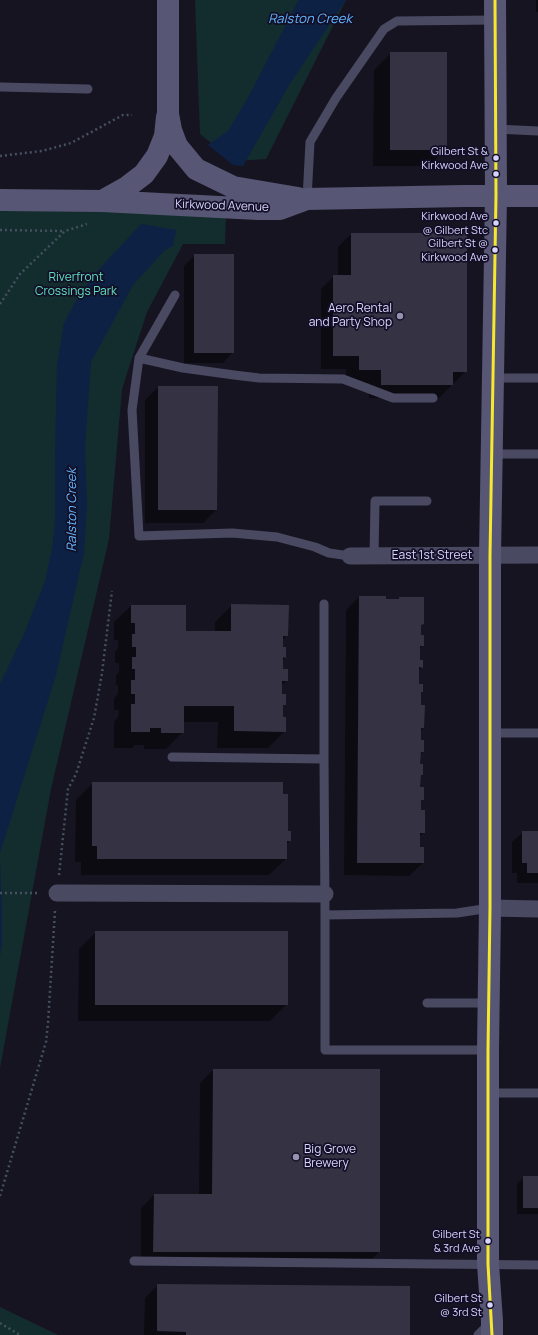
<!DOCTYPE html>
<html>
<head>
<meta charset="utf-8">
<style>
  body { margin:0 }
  canvas { display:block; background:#161421 }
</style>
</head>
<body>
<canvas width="538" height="1335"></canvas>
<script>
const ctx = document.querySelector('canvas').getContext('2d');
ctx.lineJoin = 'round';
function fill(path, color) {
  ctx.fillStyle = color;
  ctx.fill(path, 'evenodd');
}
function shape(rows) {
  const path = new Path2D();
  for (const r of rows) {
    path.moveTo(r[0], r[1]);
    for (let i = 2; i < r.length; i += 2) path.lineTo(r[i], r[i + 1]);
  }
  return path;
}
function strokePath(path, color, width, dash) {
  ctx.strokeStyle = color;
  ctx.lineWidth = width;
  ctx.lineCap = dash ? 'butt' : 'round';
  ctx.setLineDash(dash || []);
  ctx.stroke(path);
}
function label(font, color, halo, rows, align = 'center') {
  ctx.font = font + ' Manrope,sans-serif';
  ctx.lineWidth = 3.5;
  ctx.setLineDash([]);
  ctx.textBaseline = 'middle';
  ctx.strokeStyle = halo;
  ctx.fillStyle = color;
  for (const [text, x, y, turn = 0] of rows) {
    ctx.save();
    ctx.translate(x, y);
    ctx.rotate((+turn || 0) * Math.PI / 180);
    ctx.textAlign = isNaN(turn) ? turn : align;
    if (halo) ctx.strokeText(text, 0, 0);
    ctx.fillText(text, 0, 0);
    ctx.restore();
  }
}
fill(shape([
  [195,0,346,0,266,159,234,161,200,134],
  [0,208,226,211,225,244,183,244,147,312,122,389,109,539,51,789,0,1068],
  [0,1307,58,1335,0,1335]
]), '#132c2d');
fill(shape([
  [299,0,346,0,291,82,243,166,233,165,208,145,228,131,250,94,297,3],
  [141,224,176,230,173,246,165,250,133,285,91,362,85,447,87,506,84,553,56,675,0,853,0,684,24,634,45,581,52,549,55,521,55,456,57,365,64,323,76,301,92,277],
  [0,859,2,910,2,943,0,956]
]), '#0d2144');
fill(shape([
  [536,0,538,0,538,12,536,12],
  [391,53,446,149,429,166,373,166,374,70],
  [351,234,466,371,439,398,369,398,369,383,346,383,346,369,321,369,321,289,334,276,338,276,338,247],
  [195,255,233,352,223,363,184,363,184,266],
  [158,387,216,510,203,523,145,523,145,400],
  [359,597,385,600,397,600,399,598,423,598,423,623,420,626,420,636,423,645,419,649,419,661,422,667,418,672,418,685,422,692,420,694,420,706,424,706,423,728,420,731,420,741,423,752,420,755,419,765,422,775,420,777,419,788,423,799,420,802,420,811,424,833,419,837,419,848,423,863,409,876,344,875,346,610],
  [232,605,287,635,282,640,282,648,285,648,285,658,282,661,282,670,287,680,281,686,281,695,285,704,282,707,282,718,285,731,268,748,217,748,218,722,183,722,183,732,166,749,144,749,144,745,135,745,132,748,114,748,114,722,118,717,119,710,114,710,114,698,118,694,118,685,116,685,116,675,119,672,119,663,115,663,115,652,118,648,118,640,114,640,114,622,131,606,185,632,215,632,215,622],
  [93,783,282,795,287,832,290,840,286,845,286,859,269,875,81,875,81,862,75,862,76,800],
  [523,832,538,832,538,883,517,883,517,873,512,873,512,842],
  [96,932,287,1004,270,1021,78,1021,79,949],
  [213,1070,379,1252,366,1265,141,1265,141,1208,154,1195,199,1195,200,1083],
  [524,1177,538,1177,538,1214,517,1214,517,1184],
  [158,1285,409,1335,144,1335,145,1298]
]), '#0007');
fill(shape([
  [390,52,447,52,447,150,390,150],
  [351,233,467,233,467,372,453,372,453,385,381,385,381,370,359,370,359,356,333,356,333,275,351,275],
  [194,254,234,254,234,353,194,353],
  [158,386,218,386,217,510,158,510],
  [359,596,386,596,386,599,399,599,399,597,424,597,424,624,421,625,421,635,424,635,424,646,420,646,420,660,423,660,423,668,419,667,419,684,423,684,423,692,421,692,421,705,425,705,424,728,421,728,421,740,424,740,424,752,421,752,420,764,423,764,423,775,421,775,420,787,424,787,424,800,421,800,421,810,425,810,425,833,420,833,420,847,424,847,424,863,357,863],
  [231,604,289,605,288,636,283,636,283,647,286,647,286,658,283,657,283,669,288,669,288,681,282,681,282,694,286,694,286,705,283,705,283,717,286,717,286,732,234,731,234,706,184,706,184,733,161,733,161,728,150,728,150,732,131,732,131,704,135,704,135,694,131,694,131,680,135,680,135,669,132,669,132,657,136,657,136,647,132,647,132,634,135,634,135,623,131,623,131,605,186,605,186,631,231,631],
  [92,782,283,782,283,794,288,794,288,831,291,831,291,841,287,841,287,859,97,859,97,846,92,846],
  [522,831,538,831,538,873,527,873,527,863,522,863],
  [95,931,288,931,288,1005,95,1005],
  [213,1069,380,1069,380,1252,153,1252,154,1194,212,1194],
  [523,1176,538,1176,538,1208,523,1208],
  [157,1284,410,1286,410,1335,186,1335,186,1332,157,1331]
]), '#343243');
strokePath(shape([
  [0,156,42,151,71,143,123,115,132,115],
  [0,230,64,231],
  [0,304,20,274,65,231,87,224],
  [59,875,68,789,76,774,94,718,102,673,112,591],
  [0,893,39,893],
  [0,1196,46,1042,48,1023,55,911],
  [0,1323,20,1335]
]), '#44505f', 2.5, [2, 3]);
strokePath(shape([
  [0,87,88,89],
  [495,129,538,131],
  [307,199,310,142,336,98,384,29,397,21,495,20],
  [175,295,139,358,132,410,139,536,232,533,277,537,315,547,329,553,350,556],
  [139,358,183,368,234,375,259,378,343,379,393,398,433,398],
  [493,378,538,378],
  [492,454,538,454],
  [374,556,375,501,427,501],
  [490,733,538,733],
  [172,757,324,759,325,915],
  [324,759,324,604],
  [427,1003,488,1003],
  [488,1050,325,1050,325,915,457,913,490,908],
  [488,1093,538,1093],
  [134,1261,538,1265],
  [478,1335,490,1323]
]), '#4a4962', 9);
strokePath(shape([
  [350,556,538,555],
  [57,893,325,894],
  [490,908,538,909]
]), '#4a4962', 17);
strokePath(shape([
  [168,0,168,114,171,130,177,146,196,169,233,187,298,198],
  [0,200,102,201,258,209,280,209,307,199,464,196,538,196],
  [102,201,127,187,144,174,157,156,165,136,167,117],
  [492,1335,492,1321,488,1264,488,1050,490,908,490,556,496,195,495,0]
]), '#575674', 22);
strokePath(shape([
  [492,1335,488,1264,488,1050,490,908,490,556,496,195,495,0]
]), '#f5e82f', 3);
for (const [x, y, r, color] of [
  [496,158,3.5,"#d9d4ff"],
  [496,174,3.5,"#d9d4ff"],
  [496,223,3.5,"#d9d4ff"],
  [495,250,3.5,"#d9d4ff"],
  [400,316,4,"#9591b1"],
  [296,1157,4,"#9591b1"],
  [488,1241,3.5,"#d9d4ff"],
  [490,1305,3.5,"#d9d4ff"]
]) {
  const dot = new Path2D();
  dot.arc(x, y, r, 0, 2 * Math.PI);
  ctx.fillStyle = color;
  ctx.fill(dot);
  strokePath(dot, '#130f26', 1.5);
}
label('11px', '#d9d4ff', '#130f26', [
  ["Gilbert St &",488,152],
  ["Kirkwood Ave",488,166],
  ["Kirkwood Ave",488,217],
  ["@ Gilbert Stc",488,231],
  ["Gilbert St @",488,244],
  ["Kirkwood Ave",488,258],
  ["Gilbert St",480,1235],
  ["& 3rd Ave",480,1249],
  ["Gilbert St",482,1299],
  ["@ 3rd St",482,1313]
], 'right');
label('12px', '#d9d4ff', '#130f26', [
  ["Kirkwood Avenue",222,206,2],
  ["East 1st Street",432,556]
]);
label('12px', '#5fe0c0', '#130f26', [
  ["Riverfront",76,278],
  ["Crossings Park",76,292]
]);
label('12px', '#d9d4ff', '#130f26', [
  ["Aero Rental",392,309],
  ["and Party Shop",392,323],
  ["Big Grove",304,1150,"left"],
  ["Brewery",304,1164,"left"]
], 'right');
label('italic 13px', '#62b6ff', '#130f26', [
  ["Ralston Creek",310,19],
  ["Ralston Creek",72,510,-90]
]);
</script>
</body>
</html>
